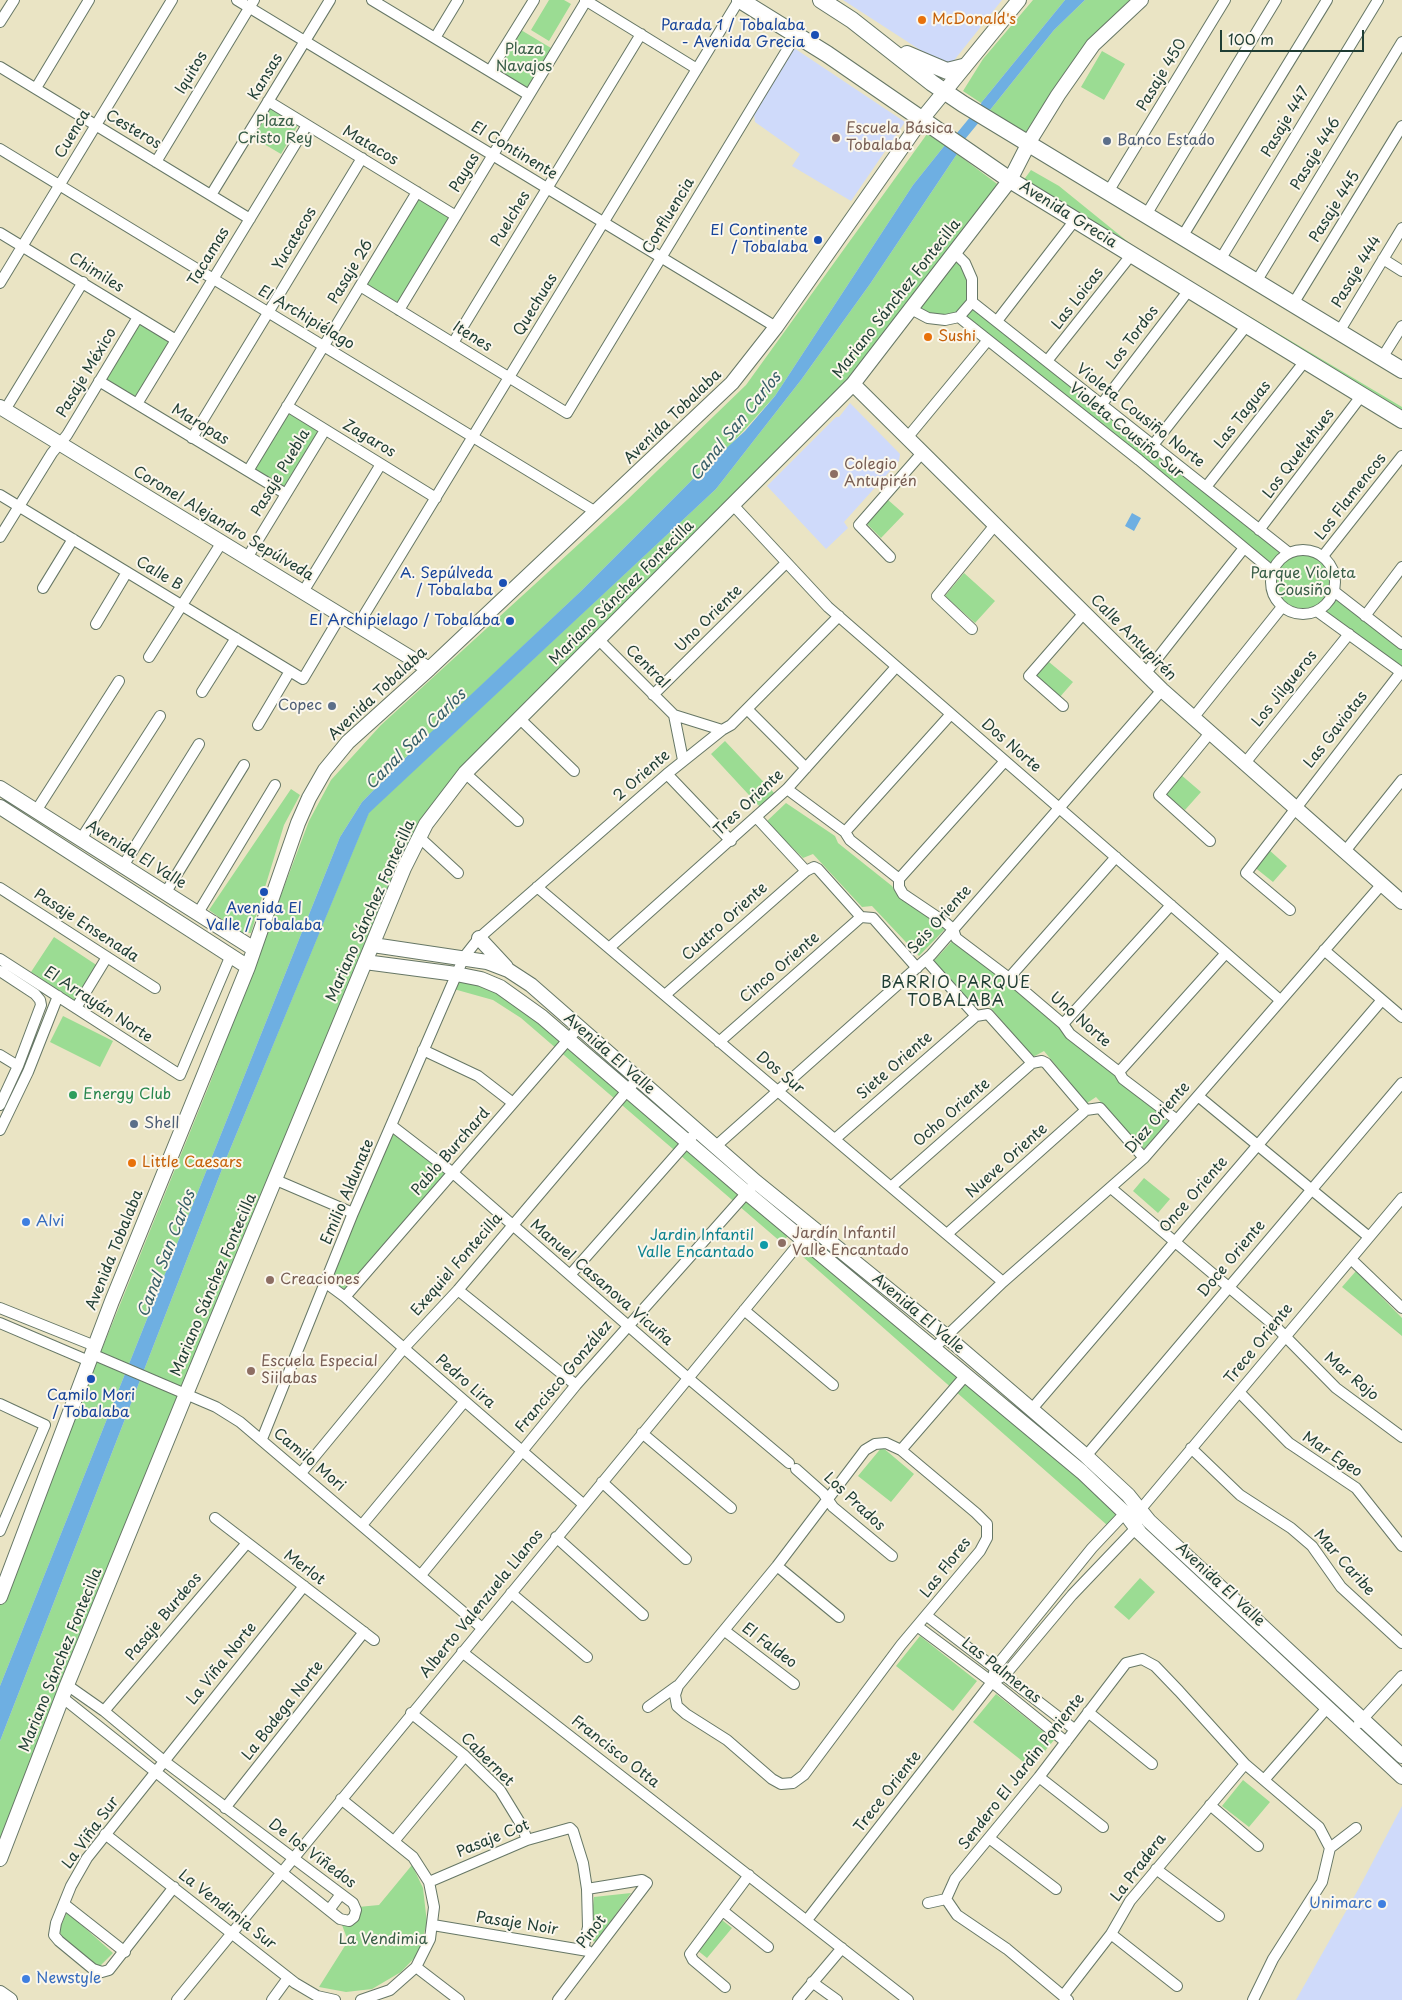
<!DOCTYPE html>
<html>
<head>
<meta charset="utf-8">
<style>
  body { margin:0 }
  #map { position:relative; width:1402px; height:2000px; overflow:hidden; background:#eae4c4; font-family:"Playpen Sans",sans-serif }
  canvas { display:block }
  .scale { position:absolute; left:1220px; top:30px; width:144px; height:22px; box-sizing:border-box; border:2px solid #1f3d34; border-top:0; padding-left:6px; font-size:15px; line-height:18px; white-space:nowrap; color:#1f3d34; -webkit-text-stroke:4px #fbf7ec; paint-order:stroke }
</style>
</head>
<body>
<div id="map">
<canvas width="1402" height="2000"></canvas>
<div class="scale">100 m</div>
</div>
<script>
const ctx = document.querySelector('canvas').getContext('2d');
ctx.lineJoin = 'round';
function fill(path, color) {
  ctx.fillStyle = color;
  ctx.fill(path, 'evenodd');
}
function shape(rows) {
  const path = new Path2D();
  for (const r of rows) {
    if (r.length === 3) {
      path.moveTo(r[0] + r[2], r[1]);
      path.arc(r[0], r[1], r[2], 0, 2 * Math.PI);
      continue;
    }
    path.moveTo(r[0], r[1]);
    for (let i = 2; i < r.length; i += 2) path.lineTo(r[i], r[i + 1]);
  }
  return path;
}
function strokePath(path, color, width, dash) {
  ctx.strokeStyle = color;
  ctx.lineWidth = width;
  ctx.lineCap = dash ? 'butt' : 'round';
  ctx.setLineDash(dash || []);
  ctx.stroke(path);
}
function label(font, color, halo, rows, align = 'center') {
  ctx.font = font + ' "Playpen Sans",sans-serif';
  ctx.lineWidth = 4;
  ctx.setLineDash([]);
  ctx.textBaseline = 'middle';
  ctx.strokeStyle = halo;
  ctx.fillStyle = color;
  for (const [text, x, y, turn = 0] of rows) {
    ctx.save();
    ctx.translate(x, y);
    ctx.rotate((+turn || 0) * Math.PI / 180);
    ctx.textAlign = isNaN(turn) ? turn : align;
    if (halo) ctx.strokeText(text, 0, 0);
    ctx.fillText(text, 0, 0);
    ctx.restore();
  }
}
fill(shape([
  [843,0,1002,0,948,68],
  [794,48,905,122,851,201,792,166,800,154,755,122,754,114],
  [850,403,900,454,899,461,844,522,848,528,826,549,767,486,836,417,839,417],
  [1402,1806,1402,2000,1296,2000,1359,1888]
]), '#cfdafa');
fill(shape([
  [549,0,564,0,571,4,549,41,531,30],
  [1033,0,1065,0,981,103,963,91,983,59],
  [1085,0,1130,0,1088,41,1062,76,1026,132,1007,123,990,110,1054,30],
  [521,30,551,48,528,88,497,69],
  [1102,51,1125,64,1104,100,1081,87],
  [270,108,298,125,281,154,252,137],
  [927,134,945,145,913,185,775,396,726,450,693,479,581,591,405,758,362,802,340,837,0,1686,0,1600,210,1083,309,821,331,780,381,725,628,499,746,385],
  [957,154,1000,186,907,307,847,380,733,499,521,706,470,760,421,822,0,1851,0,1741,224,1164,369,812,716,489,801,380,870,284],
  [1031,170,1059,186,1138,250,1402,407,1402,417,1023,181],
  [419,198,450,216,399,303,366,285],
  [955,258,961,263,968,279,967,301,1290,556,1305,553,1320,558,1328,567,1333,578,1332,591,1402,646,1402,672,1316,609,1305,611,1294,610,1285,605,1277,595,1274,584,1276,572,959,313,946,316,929,313,918,307],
  [138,320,173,341,138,398,103,378],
  [286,412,321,432,287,489,252,468],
  [887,499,904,514,881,538,865,522],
  [964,573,995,601,975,623,945,596],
  [1049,662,1073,682,1059,698,1035,677],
  [725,741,776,795,761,808,711,754],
  [1180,774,1201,792,1185,810,1164,793],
  [291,789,300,795,284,825,251,933,241,933,209,910],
  [786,803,835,836,838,843,892,886,896,893,945,929,919,956,872,906,862,907,813,854,803,858,766,822],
  [1268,849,1287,866,1273,882,1253,866],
  [54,937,98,966,75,1001,31,972],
  [954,939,1050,1020,1169,1122,1144,1149,1096,1097,1087,1103,1044,1051,1033,1057,983,999,972,1007,932,963],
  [456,974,500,987,792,1231,782,1243,521,1018,493,1000,450,988],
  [63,1016,113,1041,100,1067,50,1042],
  [392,1126,453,1173,345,1297,326,1283],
  [1144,1178,1170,1199,1158,1213,1133,1191],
  [803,1238,1118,1512,1107,1525,794,1249],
  [1356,1271,1402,1318,1402,1336,1342,1287],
  [882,1447,914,1474,891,1502,858,1476],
  [1140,1578,1155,1592,1129,1620,1114,1607],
  [920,1636,977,1681,953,1711,896,1666],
  [996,1694,1054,1740,1031,1768,973,1722],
  [1243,1780,1270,1802,1249,1827,1222,1806],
  [412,1865,423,1888,427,1923,418,1954,401,1972,372,1989,346,1992,319,1987,348,1941,342,1925,358,1907,379,1905],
  [631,1893,596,1942,589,1940,594,1897],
  [67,1912,113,1953,99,1967,63,1939,59,1930],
  [722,1920,732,1928,707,1958,697,1950]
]), '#9bdc93');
fill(shape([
  [1065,0,1085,0,1054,30,990,110,981,103],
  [945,145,957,154,870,284,801,380,716,489,369,813,224,1164,0,1741,0,1686,340,837,362,802,427,736,581,591,693,479,745,431,775,396,913,185],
  [1132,513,1141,518,1134,531,1125,526]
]), '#6eafe2');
strokePath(shape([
  [952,147,994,96]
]), '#6eafe2', 10);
const street = shape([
  [237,0,776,327],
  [372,0,529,95],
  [585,0,697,69],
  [0,22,14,0],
  [435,38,458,0],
  [0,67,250,219],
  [490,71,534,0],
  [36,88,89,0],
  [268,101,456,216],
  [0,149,596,512],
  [156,162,254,0],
  [1108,192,1225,0],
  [211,195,330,0],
  [1146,215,1276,0],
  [0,233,176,340],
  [1182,237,1327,0],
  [1383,259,1402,271],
  [1220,260,1378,0],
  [1256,282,1402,42],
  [0,283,172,0],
  [360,286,567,413,796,35],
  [972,302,1289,553],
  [1293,304,1402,126],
  [911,309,928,318,945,320,959,317,972,302,972,279,965,263,955,253],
  [399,310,586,1],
  [959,317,1139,460,1272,571],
  [997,321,1075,220],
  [1339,332,1402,228],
  [453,343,641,34],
  [1382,358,1402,326],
  [1047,361,1132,254],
  [99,381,286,494],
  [137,404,307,125],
  [1101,405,1189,290],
  [287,406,436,498],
  [5,410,83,282],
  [192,438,362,158],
  [907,438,988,340],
  [1153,445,1247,325],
  [248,471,417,192],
  [1206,487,1305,361],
  [0,495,303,679,341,615],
  [733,505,828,607,1280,1000],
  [1259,530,1362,395],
  [0,537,52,453,67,435,138,317],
  [1303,582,32],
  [1323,556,1402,456],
  [890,557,859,525,922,453],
  [247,558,325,430],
  [43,588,73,539],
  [303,592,381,464],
  [1335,592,1402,644],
  [1318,612,1402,673],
  [1365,616,1402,567],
  [96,624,127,572],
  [358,625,739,0],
  [972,629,937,596,995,525],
  [599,640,674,715,722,730],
  [149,657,222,542],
  [1145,674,1244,548],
  [202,692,236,638],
  [653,695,786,563],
  [1063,706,1029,676,1084,613],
  [747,709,806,768],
  [674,715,683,760],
  [519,718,574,771],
  [1193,718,1282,607],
  [258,725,290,671],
  [1245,763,1349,634],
  [465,773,518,821],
  [667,774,731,841],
  [787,789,845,832,850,840,899,879],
  [36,811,119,681],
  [757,818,806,871],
  [845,832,951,714],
  [419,837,458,873],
  [81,839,160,716],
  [1210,841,1159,795,1210,733],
  [1346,850,1402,780],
  [123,866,199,744],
  [899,879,899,887,903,894,946,923,953,929,956,938,1009,978,1063,1024,1070,1034,1119,1072,1123,1079,1177,1120],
  [899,879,1005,761],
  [537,887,1003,1282],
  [0,888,155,988],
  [166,892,244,765],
  [1290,910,1246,873,1401,672],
  [198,913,275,785],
  [861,917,873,918,917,968],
  [609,948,787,789,896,667],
  [1324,950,1402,1017],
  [0,959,180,1075,231,955],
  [926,960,976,1016],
  [0,971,35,994,40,1000,41,1005,18,1066,0,1105],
  [1009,978,1116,857],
  [665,995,806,871,814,867,818,869,861,917],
  [76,1008,107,957],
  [1063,1024,1171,905],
  [719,1042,861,917],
  [423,1050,478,1076,513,1103],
  [0,1055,18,1066],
  [1119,1072,1226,953],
  [1198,1096,1369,1237],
  [392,1126,453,1173,688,1378,789,1463],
  [0,1130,28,1072,58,996],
  [835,1139,976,1016,988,1014,1032,1063],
  [716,1146,931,955,1162,690],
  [276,1180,353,1213],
  [891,1187,1032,1063,1042,1061,1046,1063,1086,1110],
  [1111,1188,1276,1327,1336,1388,1402,1437],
  [947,1234,1086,1110,1100,1108,1144,1158],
  [1351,1259,1402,1308],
  [570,1275,697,1131],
  [326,1283,345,1297,583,1504],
  [458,1290,576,1385],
  [345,1297,579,1027],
  [0,1308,95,1346],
  [744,1310,833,1385],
  [0,1323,89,1361],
  [934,1348,1003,1282,1144,1158,1382,884],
  [92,1354,216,1407,240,1422,482,1628],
  [1240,1393,1289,1443,1356,1488,1402,1546],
  [0,1404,45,1425,0,1531],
  [1031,1410,1382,1000],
  [642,1433,731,1508],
  [262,1439,353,1213,464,957,479,938,667,774,722,730,731,725,839,616],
  [886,1443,901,1450,976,1513,987,1524,987,1538,980,1551,901,1645,804,1775,793,1783,781,1784,772,1779,727,1740,686,1714,677,1706,675,1695,678,1686,777,1566,865,1450,875,1444,886,1443],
  [1191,1448,1240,1495,1291,1528,1312,1546,1341,1587,1402,1643],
  [901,1450,966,1375],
  [1086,1456,1402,1083],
  [796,1469,823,1493,833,1507,892,1556],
  [301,1473,404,1348,458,1290,637,1079],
  [602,1482,686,1559],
  [215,1518,374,1640],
  [362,1525,464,1402],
  [556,1537,643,1615],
  [777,1566,839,1617],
  [421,1575,576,1385,751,1188],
  [511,1593,587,1657],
  [927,1616,1074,1729],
  [917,1626,992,1682,1066,1742],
  [725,1631,794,1684],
  [462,1652,908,2000],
  [992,1682,995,1668,1092,1548,1125,1513,1130,1512],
  [63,1698,340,1919,349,1921,354,1917,356,1910,353,1903,164,1761,104,1711,67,1685],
  [648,1707,677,1686],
  [104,1711,247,1543],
  [1088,1712,1152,1764],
  [411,1713,465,1756,500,1790,522,1826,527,1840],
  [1359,1723,1402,1676],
  [1039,1777,1103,1827],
  [1264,1780,1327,1708],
  [341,1799,413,1857,429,1882,434,1907,430,1939,416,1967,390,1990,361,2000],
  [1210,1805,1258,1846],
  [225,1808,364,1632],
  [105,1834,295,1983,317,1996,335,2000],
  [989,1838,1056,1889],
  [395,1840,465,1756],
  [1156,1869,1219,1916],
  [429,1882,527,1840,570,1828,573,1831,583,1863,587,1889,588,1927,583,1950],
  [174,1887,109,1970,102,1972,93,1969,59,1941,54,1935,56,1923,71,1886,87,1858,304,1586],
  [946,1899,957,1915,1007,1949,1068,2000],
  [928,1903,946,1899,955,1879,1039,1777,1126,1663,1142,1659,1155,1666,1179,1691,1245,1764,1319,1827,1330,1848],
  [64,1904,125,1952],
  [329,1910,341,1894],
  [723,1911,768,1947],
  [807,1920,992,1682,1005,1675,1072,1595,1136,1528,1140,1510,1402,1198],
  [433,1925,588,1951],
  [1111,1934,1177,1986],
  [416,1967,459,2000],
  [812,1982,837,2000],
  [725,1987,693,1960,690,1954,749,1875],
  [1063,1996,1111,1934,1130,1901,1245,1764],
  [177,2000,806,1235],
  [272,2000,288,1978],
  [558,2000,647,1883,642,1880,587,1889],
  [798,2000,842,1948],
  [1253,2000,1273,1959,1322,1882,1330,1848,1356,1828]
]);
const secondary = shape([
  [853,384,1162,690,1402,902],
  [0,407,429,669],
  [0,788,254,949],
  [0,807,248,967],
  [479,938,506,967],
  [373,945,487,962,508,970,531,985,756,1182,946,1336,1086,1456,1128,1495,1149,1521,1402,1756],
  [365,962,456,974,481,979,500,987,542,1017,747,1193,1082,1472,1125,1513,1140,1533,1402,1777],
  [0,1597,112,1301,248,967,298,823,309,798,325,770,348,742,429,669,732,383,776,327,922,119,1019,0],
  [0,1859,67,1685,186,1394,404,868,426,824,465,773,853,384,1010,180,1032,137,1058,95,1093,45,1141,0],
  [0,1993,10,2000]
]);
const primary = shape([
  [740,0,827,54,1010,180,1402,420],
  [821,0,852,20,932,83,963,104,1402,370],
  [907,54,947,71,963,67]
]);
strokePath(street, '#676', 12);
strokePath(secondary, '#676', 16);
strokePath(primary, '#676', 18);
strokePath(street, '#fff', 10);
strokePath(secondary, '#fff', 14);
strokePath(primary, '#fff', 16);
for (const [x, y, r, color] of [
  [922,20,5,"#e8710a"],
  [815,35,5,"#1a4fb4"],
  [836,138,5,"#8d6e63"],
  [1107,141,5,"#5c6f8a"],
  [818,240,5,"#1a4fb4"],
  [928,337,5,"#e8710a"],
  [834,474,5,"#8d6e63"],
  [503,583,5,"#1a4fb4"],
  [510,621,5,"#1a4fb4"],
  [332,706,5,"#5c6f8a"],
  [264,892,5,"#1a4fb4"],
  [73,1095,5,"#2e9e5b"],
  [134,1124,5,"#5c6f8a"],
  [132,1163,5,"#e8710a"],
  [26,1222,5,"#3f7fe0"],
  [782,1243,5,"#8d6e63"],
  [764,1245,5,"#0f9aa8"],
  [270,1280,5,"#8d6e63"],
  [251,1371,5,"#8d6e63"],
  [91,1379,5,"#1a4fb4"],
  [1382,1904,5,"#3f7fe0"],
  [26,1979,5,"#3f7fe0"]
]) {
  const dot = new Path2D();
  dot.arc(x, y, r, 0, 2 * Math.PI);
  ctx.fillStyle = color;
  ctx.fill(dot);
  strokePath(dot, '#fbf7ec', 2);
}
label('15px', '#c56008', '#fbf7ec', [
  ["McDonald's",932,20],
  ["Sushi",938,337],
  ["Little Caesars",142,1163]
], 'left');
label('15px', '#164399', '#fbf7ec', [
  ["Parada 1 / Tobalaba",805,26],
  ["- Avenida Grecia",805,43],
  ["El Continente",808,231],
  ["/ Tobalaba",808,248],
  ["A. Sepúlveda",493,574],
  ["/ Tobalaba",493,591],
  ["El Archipielago / Tobalaba",500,621],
  ["Avenida El",264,909,"center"],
  ["Valle / Tobalaba",264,926,"center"],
  ["Camilo Mori",91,1396,"center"],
  ["/ Tobalaba",91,1413,"center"]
], 'right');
label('15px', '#385d47', '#fbf7ec', [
  ["Plaza",524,50],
  ["Navajos",524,67],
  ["Plaza",275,122],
  ["Cristo Rey",275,139],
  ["Parque Violeta",1303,574],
  ["Cousiño",1303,591],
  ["La Vendimia",383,1940]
]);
label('15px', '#1f3d34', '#fbf7ec', [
  ["Iquitos",192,73,-59],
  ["Pasaje 450",1162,75,-59],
  ["Kansas",266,77,-59],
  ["Pasaje 447",1286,122,-59],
  ["Cesteros",133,130,31],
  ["Cuenca",73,134,-59],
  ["Matacos",370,146,31],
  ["El Continente",514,151,31],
  ["Pasaje 446",1316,154,-59],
  ["Payas",465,173,-59],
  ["Pasaje 445",1335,207,-58],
  ["Avenida Grecia",1068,215,32],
  ["Confluencia",669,216,-59],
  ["Puelches",511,219,-59],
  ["Yucatecos",295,239,-59],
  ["Tacamas",209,257,-59],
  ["Pasaje 26",351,272,-59],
  ["Pasaje 444",1357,272,-59],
  ["Chimiles",96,273,32],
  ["Mariano Sánchez Fontecilla",897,299,-52],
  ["Las Loicas",1078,299,-52],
  ["Quechuas",536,305,-59],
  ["El Archipiélago",306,318,31],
  ["Itenes",472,337,32],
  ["Los Tordos",1133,338,-53],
  ["Pasaje México",87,373,-59],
  ["Las Taguas",1243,415,-52],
  ["Violeta Cousiño Norte",1140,416,38],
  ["Avenida Tobalaba",673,417,-44],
  ["Maropas",200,425,31],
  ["Violeta Cousiño Sur",1126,431,39],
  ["Zagaros",369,439,31],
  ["Los Queltehues",1299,454,-53],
  ["Pasaje Puebla",281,473,-59],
  ["Los Flamencos",1351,497,-52],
  ["Coronel Alejandro Sepúlveda",223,524,31],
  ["Calle B",159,574,31],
  ["Mariano Sánchez Fontecilla",622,593,-45],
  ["Uno Oriente",709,619,-45],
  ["Calle Antupirén",1133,638,45],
  ["Central",647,667,45],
  ["Los Jilgueros",1285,689,-51],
  ["Avenida Tobalaba",378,694,-43],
  ["Las Gaviotas",1336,730,-52],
  ["Dos Norte",1011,746,41],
  ["2 Oriente",642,776,-41],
  ["Tres Oriente",749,803,-43],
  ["Avenida El Valle",136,855,32],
  ["Mariano Sánchez Fontecilla",371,911,-66],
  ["Seis Oriente",940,920,-48],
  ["Cuatro Oriente",725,922,-42],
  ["Pasaje Ensenada",86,926,33],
  ["Cinco Oriente",780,968,-41],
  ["El Arrayán Norte",98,1005,33],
  ["Uno Norte",1080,1020,41],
  ["Avenida El Valle",609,1054,41],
  ["Siete Oriente",895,1066,-41],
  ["Dos Sur",780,1073,40],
  ["Ocho Oriente",952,1113,-41],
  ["Diez Oriente",1158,1118,-49],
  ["Pablo Burchard",451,1152,-49],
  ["Nueve Oriente",1007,1161,-42],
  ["Emilio Aldunate",348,1192,-67],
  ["Once Oriente",1194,1195,-49],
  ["Avenida Tobalaba",115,1250,-68],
  ["Doce Oriente",1232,1259,-50],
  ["Exequiel Fontecilla",457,1265,-49],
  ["Manuel Casanova Vicuña",601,1283,41],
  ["Mariano Sánchez Fontecilla",214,1285,-67],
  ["Avenida El Valle",918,1314,40],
  ["Trece Oriente",1259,1344,-51],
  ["Francisco González",564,1377,-50],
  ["Mar Rojo",1351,1377,40],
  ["Pedro Lira",465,1382,41],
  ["Mar Egeo",1332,1455,34],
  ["Camilo Mori",309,1460,40],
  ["Los Prados",854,1502,43],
  ["Mar Caribe",1344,1563,48],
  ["Merlot",304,1568,37],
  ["Las Flores",946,1568,-52],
  ["Avenida El Valle",1220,1585,43],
  ["Alberto Valenzuela Llanos",482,1604,-51],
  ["Pasaje Burdeos",164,1617,-50],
  ["El Faldeo",769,1646,37],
  ["Mariano Sánchez Fontecilla",61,1660,-68],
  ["La Viña Norte",222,1664,-51],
  ["Las Palmeras",1001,1671,38],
  ["La Bodega Norte",283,1711,-52],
  ["Francisco Otta",615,1752,38],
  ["Cabernet",487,1760,45],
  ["Sendero El Jardin Poniente",1022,1772,-52],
  ["Trece Oriente",888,1792,-52],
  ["La Viña Sur",91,1833,-54],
  ["Pasaje Cot",493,1839,-22],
  ["De los Viñedos",312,1854,37],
  ["La Pradera",1139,1868,-53],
  ["La Vendimia Sur",227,1910,38],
  ["Pasaje Noir",517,1924,9],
  ["Pinot",592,1932,-52]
]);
label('15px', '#785e54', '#fbf7ec', [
  ["Escuela Básica",846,129],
  ["Tobalaba",846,146],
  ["Colegio",844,465],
  ["Antupirén",844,482],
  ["Jardín Infantil",792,1234],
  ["Valle Encantado",792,1251],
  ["Creaciones",280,1280],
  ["Escuela Especial",261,1362],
  ["Siilabas",261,1379]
], 'left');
label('15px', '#4e5e75', '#fbf7ec', [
  ["Banco Estado",1117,141],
  ["Copec",322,706,"right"],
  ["Shell",144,1124]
], 'left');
label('15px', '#27864d', '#fbf7ec', [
  ["Energy Club",83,1095]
], 'left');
label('15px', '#366cbe', '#fbf7ec', [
  ["Alvi",36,1222],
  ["Unimarc",1372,1904,"right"],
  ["Newstyle",36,1979]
], 'left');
label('15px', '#0d838f', '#fbf7ec', [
  ["Jardin Infantil",754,1236],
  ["Valle Encantado",754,1253]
], 'right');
label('italic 16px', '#375f68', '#fbf7ec', [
  ["Canal San Carlos",736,427,-51],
  ["Canal San Carlos",416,740,-45],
  ["Canal San Carlos",167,1254,-69]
]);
ctx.letterSpacing = '1px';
label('16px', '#1f3d34', '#fbf7ec', [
  ["BARRIO PARQUE",956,984],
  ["TOBALABA",956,1002]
]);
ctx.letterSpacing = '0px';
</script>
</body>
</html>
